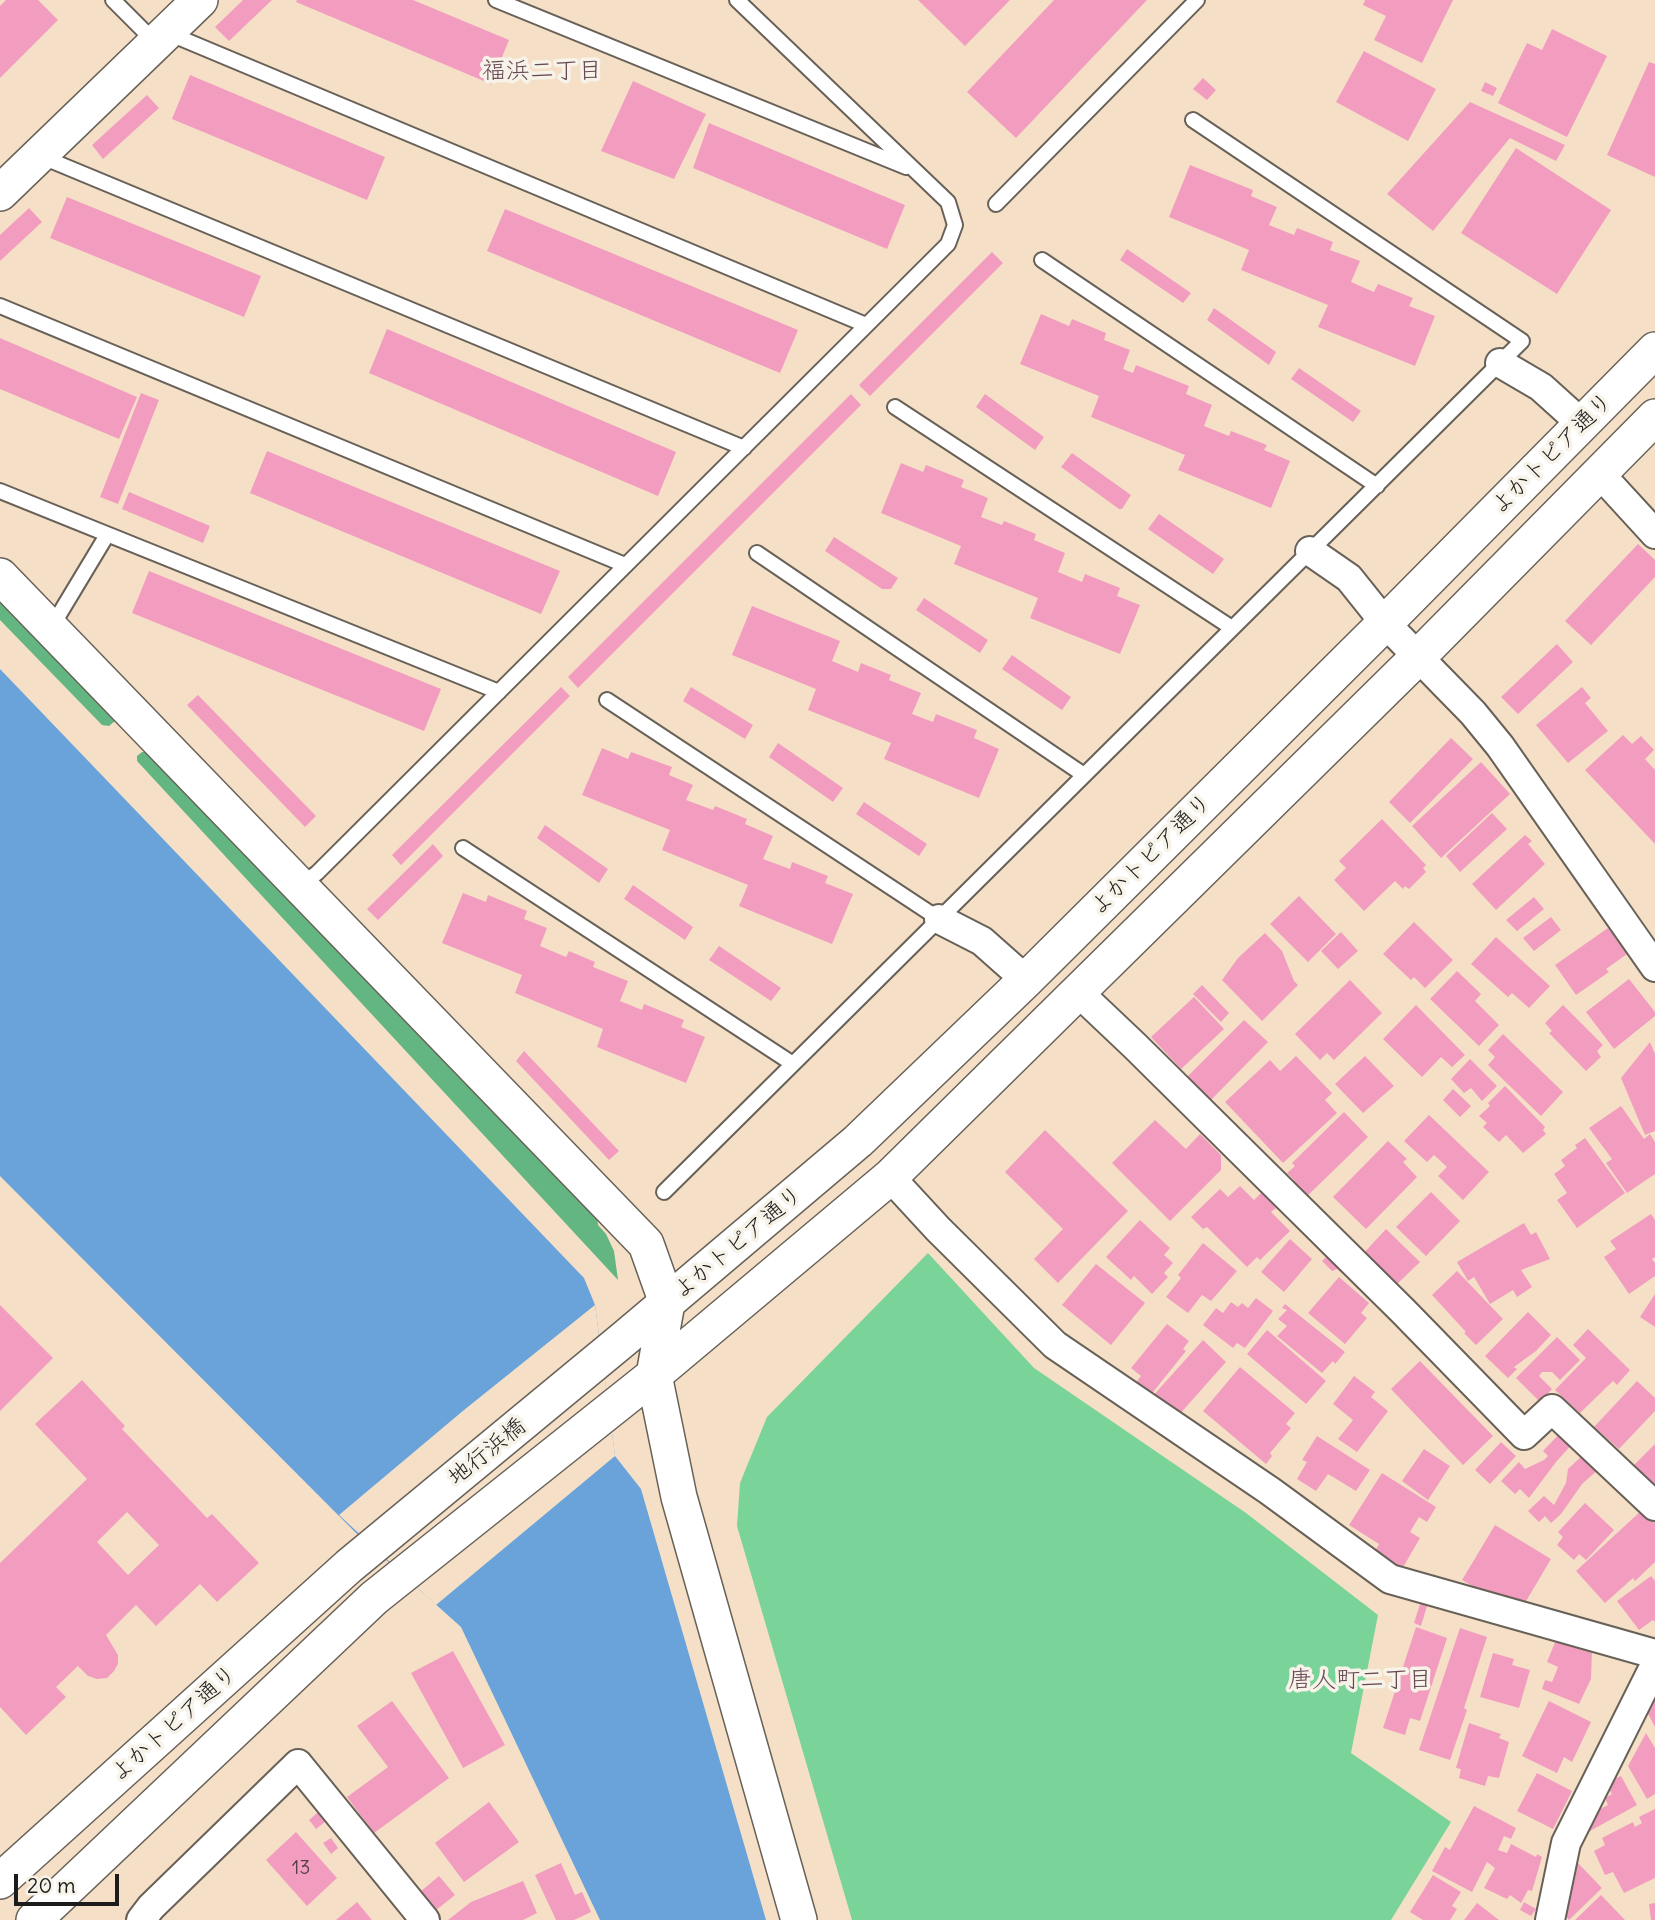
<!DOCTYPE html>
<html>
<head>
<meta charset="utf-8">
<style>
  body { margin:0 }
  #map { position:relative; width:1655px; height:1920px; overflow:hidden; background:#f5e0c7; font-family:Delius,sans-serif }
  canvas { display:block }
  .scale { position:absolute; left:14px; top:1874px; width:105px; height:32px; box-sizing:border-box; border:4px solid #1c1c1c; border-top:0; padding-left:9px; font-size:21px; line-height:24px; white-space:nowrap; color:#1c1c1c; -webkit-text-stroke:5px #f7f3e8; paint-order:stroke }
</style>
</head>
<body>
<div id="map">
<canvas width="1655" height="1920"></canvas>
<div class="scale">20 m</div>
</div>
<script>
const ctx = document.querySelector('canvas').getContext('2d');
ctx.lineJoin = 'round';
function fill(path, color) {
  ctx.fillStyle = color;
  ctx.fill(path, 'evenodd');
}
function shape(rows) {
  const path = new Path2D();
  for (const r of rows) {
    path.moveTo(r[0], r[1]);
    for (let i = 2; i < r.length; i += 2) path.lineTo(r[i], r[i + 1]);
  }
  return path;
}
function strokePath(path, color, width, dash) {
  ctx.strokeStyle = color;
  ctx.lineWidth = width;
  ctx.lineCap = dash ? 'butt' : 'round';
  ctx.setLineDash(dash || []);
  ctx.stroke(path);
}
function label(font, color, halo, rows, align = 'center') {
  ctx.font = font + ' Delius,"Klee One",sans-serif';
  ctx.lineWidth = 7;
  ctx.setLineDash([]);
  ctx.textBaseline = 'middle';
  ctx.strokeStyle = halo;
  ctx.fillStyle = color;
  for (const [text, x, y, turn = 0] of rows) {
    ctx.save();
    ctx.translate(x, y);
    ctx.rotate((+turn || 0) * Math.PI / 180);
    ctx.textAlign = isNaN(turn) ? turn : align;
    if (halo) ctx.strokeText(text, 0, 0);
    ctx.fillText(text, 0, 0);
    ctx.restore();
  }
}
fill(shape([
  [928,1253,1034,1368,1246,1513,1378,1615,1351,1753,1451,1822,1391,1920,852,1920,737,1526,740,1483,767,1417]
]), '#7ad399');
fill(shape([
  [0,598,114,715,115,721,109,726,102,725,0,620],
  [142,752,148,752,597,1218,598,1225,606,1234,614,1251,618,1280,137,761,137,756]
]), '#63b581');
fill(shape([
  [0,669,584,1278,595,1305,615,1456,641,1489,766,1920,600,1920,461,1627,355,1532,0,1176]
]), '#69a3d9');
fill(shape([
  [595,1305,615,1456,436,1605,339,1515,464,1410]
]), '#f5e0c7');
fill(shape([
  [6,0,38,0,58,20,0,78,0,6],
  [243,0,272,0,229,41,215,27],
  [297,0,413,0,509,40,491,84,296,2],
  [918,0,1010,0,965,46],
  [1054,0,1147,0,1016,138,967,92],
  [1365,0,1453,0,1422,63,1374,40,1386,16,1363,5],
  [1552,29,1607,56,1567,137,1498,103,1527,43,1542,50],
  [1364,51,1436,89,1408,141,1336,102],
  [1649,62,1655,64,1655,177,1607,155],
  [190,75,385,157,367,200,172,119],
  [1203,78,1216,90,1207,100,1193,89],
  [633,81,706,114,674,179,601,151],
  [1485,82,1497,88,1493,96,1481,91],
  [147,95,159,108,103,159,92,145],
  [1470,102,1565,145,1556,161,1510,138,1433,231,1387,194],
  [709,123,905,205,887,249,693,168],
  [1516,148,1611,210,1557,294,1461,233],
  [1190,165,1253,190,1251,196,1277,207,1269,225,1294,235,1297,228,1333,242,1330,250,1360,261,1351,282,1374,292,1378,284,1413,298,1409,306,1435,316,1415,366,1318,327,1328,305,1241,270,1249,250,1169,217],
  [67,197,261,276,244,317,50,238],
  [29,208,42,222,0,261,0,235],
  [505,209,798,330,780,373,487,251],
  [1127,249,1191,293,1183,303,1120,260],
  [992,252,1003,263,870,396,859,385],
  [1214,308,1276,352,1269,365,1207,320],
  [1041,314,1069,326,1072,319,1106,333,1104,340,1130,350,1123,369,1133,373,1136,365,1189,386,1186,394,1212,405,1204,426,1229,436,1231,431,1267,445,1264,450,1290,461,1271,508,1178,470,1185,455,1091,417,1099,396,1020,364],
  [387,329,676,452,658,496,369,373],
  [0,338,137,397,119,439,0,389],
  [1299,368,1361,411,1353,422,1291,379],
  [141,393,159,400,118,504,100,497],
  [851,394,861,405,578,688,568,677],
  [985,394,1044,437,1035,450,976,407],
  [267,451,560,571,541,614,250,493],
  [1072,453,1131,495,1122,509,1119,509,1061,467],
  [901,463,923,472,926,465,964,480,961,487,988,498,981,517,1002,525,1004,521,1036,534,1034,540,1065,553,1058,572,1082,582,1085,574,1120,588,1117,596,1140,605,1120,654,1030,618,1038,598,954,564,961,546,881,513],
  [129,492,210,526,203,543,122,509],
  [1159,514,1224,559,1213,574,1148,529],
  [834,537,898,578,891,589,882,589,825,551],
  [1638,544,1655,560,1655,577,1591,645,1565,621],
  [149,571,441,689,424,731,132,613],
  [924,598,988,640,980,653,916,610],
  [752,606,840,641,832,661,858,672,861,663,891,675,889,680,921,693,912,714,933,722,936,714,977,730,974,738,999,749,979,798,884,759,891,743,808,710,816,689,732,655],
  [1557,644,1573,662,1518,714,1501,697],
  [1012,655,1071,697,1062,710,1002,669],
  [561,687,570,696,401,865,392,855],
  [691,687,753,725,745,739,683,701],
  [1582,687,1591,698,1585,703,1608,731,1568,763,1536,725],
  [198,695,316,816,305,827,187,705],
  [1623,735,1632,744,1641,736,1654,750,1645,759,1655,770,1655,844,1585,770],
  [1451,738,1473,759,1410,823,1389,802],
  [778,743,843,788,833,802,769,757],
  [602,748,628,759,631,752,672,767,669,775,693,785,686,800,713,810,715,806,747,819,745,824,773,836,763,859,790,869,792,862,828,876,825,883,853,894,832,944,739,906,748,885,662,850,670,830,582,795],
  [1481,762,1510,794,1441,858,1412,826],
  [864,802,927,844,919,856,856,814],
  [1492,813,1507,829,1460,872,1446,856],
  [1382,819,1426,865,1423,868,1426,872,1409,889,1405,886,1403,889,1395,881,1364,911,1334,880,1346,868,1339,861],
  [545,825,608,869,599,883,537,838],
  [1525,835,1532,841,1528,844,1545,864,1496,910,1472,884],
  [433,844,443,856,378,920,367,909],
  [633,885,693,927,685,940,624,899],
  [463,893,486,902,488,895,527,911,524,919,547,928,540,946,566,957,569,951,595,962,593,967,628,981,620,1001,642,1010,644,1004,684,1020,681,1027,705,1037,686,1083,597,1047,603,1029,515,993,522,975,442,943],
  [1299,896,1336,934,1308,962,1270,924],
  [1534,897,1544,909,1517,931,1506,920],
  [1551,917,1561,930,1534,951,1523,938],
  [1414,922,1453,960,1425,988,1414,977,1411,980,1383,954],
  [1608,928,1627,954,1606,969,1609,972,1576,995,1555,965],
  [1341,932,1358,951,1338,969,1321,951],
  [1265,933,1282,951,1294,981,1298,985,1262,1021,1222,980,1238,958],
  [1496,937,1550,986,1529,1008,1512,993,1508,997,1471,964],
  [719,946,781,988,771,1001,709,960],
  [1457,971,1481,994,1475,1001,1499,1025,1479,1046,1430,999],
  [1629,979,1655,1012,1655,1016,1614,1049,1586,1012],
  [1350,980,1382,1013,1334,1060,1327,1053,1320,1060,1295,1034],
  [1202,985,1229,1013,1221,1022,1193,994],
  [1194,997,1224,1029,1181,1069,1151,1037],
  [1416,1005,1465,1055,1452,1067,1441,1057,1422,1077,1383,1039],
  [1563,1005,1603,1045,1597,1051,1601,1057,1586,1071,1549,1033,1552,1031,1545,1023],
  [1244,1020,1268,1042,1209,1102,1186,1078],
  [1503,1034,1563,1092,1541,1116,1488,1065,1495,1057,1488,1050],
  [1650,1042,1655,1054,1655,1131,1645,1135,1621,1078],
  [524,1051,619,1151,609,1160,516,1061],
  [1296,1056,1332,1093,1325,1100,1337,1113,1283,1163,1225,1102,1270,1060,1280,1071],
  [1365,1056,1394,1086,1363,1113,1335,1084],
  [1470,1059,1497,1086,1482,1101,1471,1088,1464,1093,1451,1079],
  [1505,1086,1545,1127,1543,1130,1546,1134,1523,1153,1506,1135,1499,1142,1483,1127,1487,1123,1479,1116,1490,1106,1488,1103],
  [1453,1089,1471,1106,1460,1117,1443,1100],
  [1621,1106,1644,1139,1650,1134,1655,1142,1655,1174,1627,1193,1606,1163,1612,1159,1589,1128],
  [1344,1112,1368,1137,1302,1201,1288,1186,1295,1181,1287,1173,1295,1166,1292,1163],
  [1429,1115,1489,1172,1463,1200,1438,1176,1447,1167,1434,1155,1427,1162,1404,1141],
  [1155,1120,1186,1149,1200,1134,1221,1155,1221,1170,1170,1221,1112,1163],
  [1045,1130,1128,1211,1058,1283,1034,1259,1063,1229,1005,1172],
  [1585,1138,1625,1193,1577,1228,1557,1200,1567,1193,1554,1174,1565,1166,1561,1160,1577,1148,1575,1145],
  [1388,1141,1407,1159,1403,1162,1417,1177,1366,1229,1333,1197],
  [1240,1186,1254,1200,1262,1192,1276,1208,1271,1212,1290,1231,1260,1260,1257,1257,1247,1267,1207,1227,1203,1229,1191,1217,1220,1189,1228,1197],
  [1431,1192,1460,1221,1426,1256,1396,1227],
  [1651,1214,1655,1220,1655,1257,1652,1259,1655,1263,1655,1276,1629,1294,1604,1257,1616,1249,1610,1241],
  [1140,1220,1170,1248,1164,1255,1173,1263,1164,1273,1168,1277,1152,1294,1134,1276,1131,1280,1106,1257],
  [1524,1223,1531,1235,1536,1232,1550,1259,1521,1270,1532,1287,1517,1297,1513,1290,1490,1304,1474,1277,1468,1281,1457,1262],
  [1386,1229,1420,1262,1394,1287,1361,1256],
  [1290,1239,1312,1259,1284,1292,1261,1272],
  [1203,1243,1237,1271,1211,1301,1202,1295,1188,1313,1166,1297,1181,1278,1178,1275],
  [1327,1256,1341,1269,1343,1274,1337,1269,1332,1271,1322,1261],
  [1096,1264,1145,1303,1111,1345,1062,1305],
  [1457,1271,1503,1319,1476,1345,1464,1333,1466,1332,1432,1295],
  [1339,1277,1369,1303,1361,1313,1367,1318,1345,1344,1308,1313],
  [1655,1294,1655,1327,1640,1317],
  [1256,1298,1273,1311,1245,1348,1237,1343,1233,1348,1203,1325,1216,1308,1223,1313,1231,1302,1238,1307,1242,1303,1248,1308],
  [1285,1304,1345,1352,1335,1364,1333,1361,1322,1373,1277,1336,1287,1326,1278,1319,1287,1310,1282,1308],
  [0,1305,53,1358,0,1411],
  [1528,1312,1551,1335,1536,1351,1514,1367,1517,1369,1508,1378,1485,1356],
  [1167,1324,1189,1341,1183,1349,1186,1351,1145,1402,1130,1390,1141,1376,1131,1368],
  [1588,1329,1630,1370,1617,1385,1613,1381,1580,1413,1555,1390,1586,1358,1573,1345],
  [1267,1330,1326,1381,1306,1404,1247,1354],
  [1557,1337,1580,1360,1560,1380,1552,1372,1542,1372,1539,1376,1552,1389,1540,1402,1516,1378],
  [1203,1340,1226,1362,1178,1416,1151,1398],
  [1420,1361,1493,1436,1463,1465,1391,1389],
  [1240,1367,1295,1413,1286,1424,1291,1428,1270,1453,1272,1456,1266,1464,1203,1411],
  [1354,1376,1375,1392,1371,1397,1388,1411,1357,1452,1338,1439,1353,1420,1333,1404],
  [82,1380,125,1426,122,1429,207,1518,212,1514,259,1563,217,1602,200,1584,156,1626,136,1605,106,1635,118,1655,118,1664,114,1671,107,1678,97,1679,88,1676,78,1666,56,1687,66,1697,26,1735,0,1707,0,1563,87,1479,35,1424],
  [127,1512,159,1545,128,1575,97,1542],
  [1637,1381,1655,1398,1655,1411,1619,1449,1594,1427],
  [1562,1431,1574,1442,1556,1462,1529,1498,1520,1489,1515,1494,1501,1481,1519,1462,1525,1469,1544,1460,1548,1456,1543,1451],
  [1317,1436,1370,1470,1356,1491,1328,1474,1316,1491,1297,1479,1307,1462,1302,1460],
  [1501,1442,1516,1456,1490,1484,1475,1470],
  [1655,1444,1655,1489,1628,1471],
  [1424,1449,1450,1466,1428,1500,1402,1481],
  [1585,1453,1599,1469,1582,1484,1561,1514,1551,1523,1545,1516,1539,1522,1528,1511,1544,1496,1554,1505,1566,1483,1568,1469],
  [1382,1473,1436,1507,1427,1522,1419,1517,1410,1532,1420,1538,1402,1569,1374,1553,1379,1544,1349,1525],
  [1585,1503,1614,1530,1586,1560,1579,1554,1574,1560,1557,1545,1563,1537,1558,1532],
  [1643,1509,1655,1523,1655,1562,1635,1581,1633,1578,1605,1603,1576,1571],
  [1495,1525,1551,1559,1519,1613,1462,1580],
  [1651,1576,1655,1581,1655,1622,1653,1620,1639,1630,1617,1601],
  [1420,1604,1427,1606,1421,1626,1414,1623],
  [1416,1627,1447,1638,1420,1721,1410,1718,1405,1735,1383,1728],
  [1460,1628,1487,1637,1464,1708,1467,1710,1450,1760,1419,1750],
  [1556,1640,1592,1650,1591,1679,1579,1704,1542,1689,1545,1680,1552,1682,1558,1667,1547,1662],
  [453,1651,505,1745,463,1768,411,1673],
  [1493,1653,1514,1659,1512,1665,1530,1670,1519,1708,1480,1697],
  [1655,1695,1655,1727,1645,1708,1652,1705,1649,1699],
  [392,1701,449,1778,374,1833,347,1797,388,1767,357,1726],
  [1549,1701,1591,1722,1572,1762,1564,1757,1557,1773,1522,1756],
  [1469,1723,1501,1734,1499,1738,1509,1742,1499,1778,1488,1776,1485,1786,1459,1778,1461,1769,1456,1768],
  [1646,1733,1655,1748,1655,1794,1647,1799,1628,1766],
  [1537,1773,1572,1791,1553,1829,1517,1811],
  [1621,1776,1637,1805,1590,1831,1588,1826,1596,1811,1608,1805,1605,1798,1612,1794,1606,1783],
  [489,1802,519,1842,464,1882,435,1843],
  [1474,1806,1516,1828,1511,1839,1504,1836,1498,1850,1507,1853,1511,1844,1536,1857,1537,1854,1542,1857,1532,1891,1528,1890,1521,1903,1510,1895,1507,1899,1484,1888,1495,1868,1487,1862,1472,1892,1432,1871,1445,1847,1450,1850],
  [323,1808,330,1818,316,1829,309,1820],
  [1655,1809,1655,1878,1624,1893,1613,1872,1605,1875,1594,1851,1605,1845,1602,1838,1633,1822,1635,1827,1642,1823,1639,1817],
  [296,1832,337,1878,307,1906,266,1860],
  [331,1838,338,1848,331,1854,323,1843],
  [1577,1862,1602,1888,1569,1920,1559,1908,1564,1875],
  [561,1863,575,1895,582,1892,591,1912,574,1920,556,1920,535,1875],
  [1433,1875,1461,1892,1452,1906,1457,1909,1450,1920,1423,1920,1410,1912],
  [439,1876,455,1895,435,1911,420,1892],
  [523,1881,537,1913,523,1920,448,1920,471,1902],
  [1601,1895,1625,1920,1575,1920],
  [357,1902,372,1920,336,1920],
  [1524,1902,1536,1909,1531,1916,1520,1910],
  [1477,1903,1499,1920,1464,1920],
  [1655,1903,1655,1920,1651,1920,1649,1904]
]), '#f29dbf');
const service = shape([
  [113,0,155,42],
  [496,0,906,167],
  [168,33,866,325],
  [40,156,744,448],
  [996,204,1197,0],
  [1042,260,1377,486],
  [0,306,625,565],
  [895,407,1232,628],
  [0,491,499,692],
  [757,553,1084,775],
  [51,628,107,535],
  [607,700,939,919],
  [463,848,793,1064],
  [300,886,317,873,948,244,955,225,948,202,737,0],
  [664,1192,1522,341,1193,120]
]);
const minor = shape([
  [1500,363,1541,387,1582,424],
  [1600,474,1655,534],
  [1310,551,1349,578,1385,623,1473,713,1500,746,1655,967],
  [939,919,982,941,1026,980],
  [1078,992,1135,1046,1403,1311,1524,1435,1552,1409,1655,1506],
  [890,1177,938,1229,1055,1345,1270,1491,1390,1579,1655,1654],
  [141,1920,151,1907,298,1764,425,1920],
  [1550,1920,1566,1843,1655,1665]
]);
const tertiary = shape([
  [0,193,200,0],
  [0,576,646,1244,667,1303,654,1375,679,1497,799,1920],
  [0,1881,349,1566,625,1338,858,1141,1026,980,1385,623,1655,350],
  [34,1920,374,1598,654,1375,890,1177,1418,657,1655,417]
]);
strokePath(service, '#686158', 18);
strokePath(minor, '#686158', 32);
strokePath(tertiary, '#686158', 38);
strokePath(service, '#fff', 14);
strokePath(minor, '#fff', 28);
strokePath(tertiary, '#fff', 35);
label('19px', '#523c45', null, [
  ["13",301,1869]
]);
label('23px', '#1c1c1c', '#f7f3e8', [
  ["よかトピア通り",1552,454,-45],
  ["よかトピア通り",1151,855,-45],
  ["よかトピア通り",738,1243,-40],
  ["地行浜橋",487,1452,-39],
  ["よかトピア通り",174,1724,-42]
]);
label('24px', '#674955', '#f7f3e8', [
  ["福浜二丁目",542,71],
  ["唐人町二丁目",1360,1680]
]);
</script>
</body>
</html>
